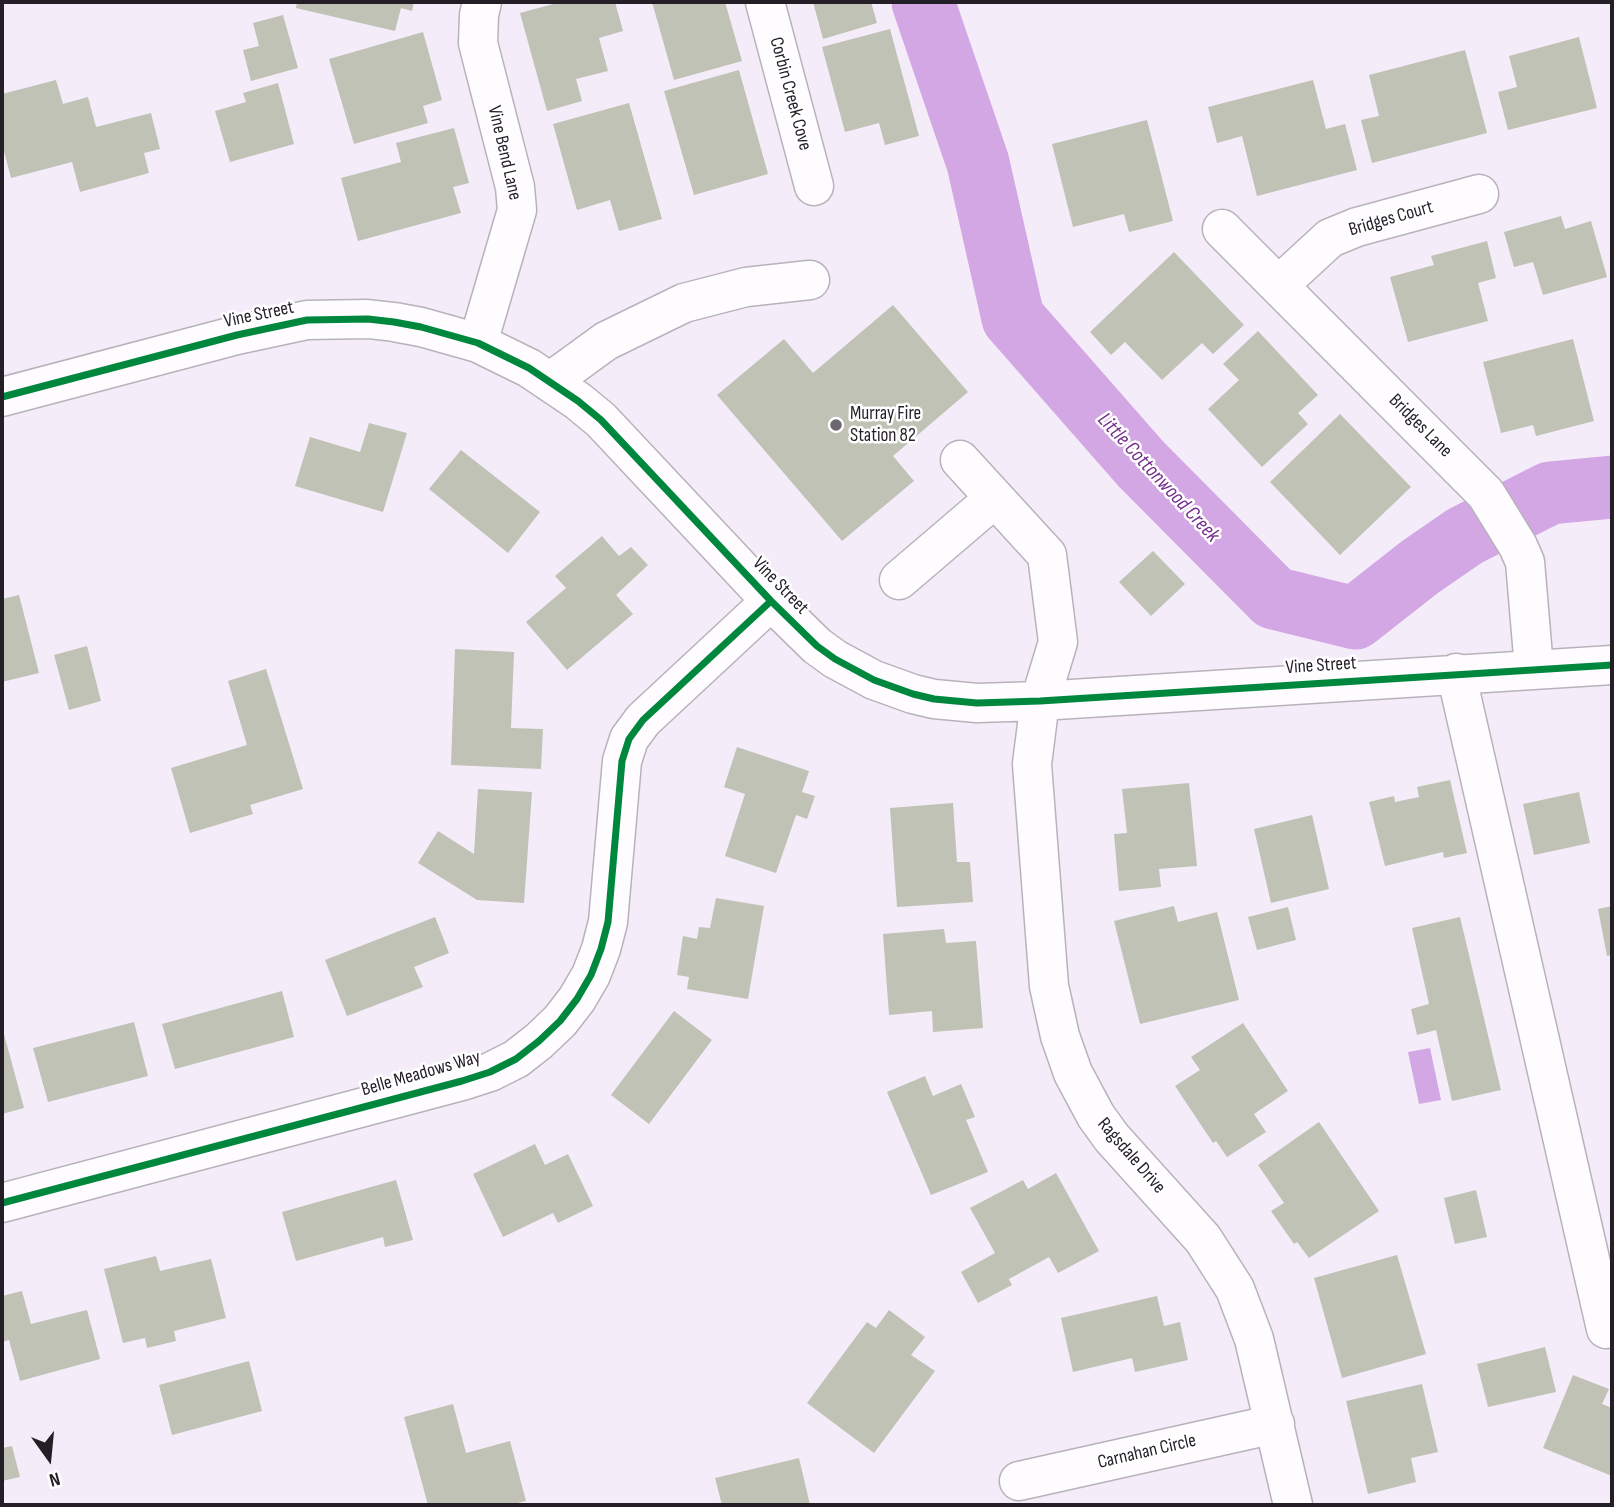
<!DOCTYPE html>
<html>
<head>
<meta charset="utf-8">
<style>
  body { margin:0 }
  #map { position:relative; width:1614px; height:1507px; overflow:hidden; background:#f5ecf9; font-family:"Sofia Sans Condensed",sans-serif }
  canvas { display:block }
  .frame { position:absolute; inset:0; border:4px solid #241f27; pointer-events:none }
  .north { position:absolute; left:14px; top:1423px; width:70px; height:70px; -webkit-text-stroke:5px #fff; paint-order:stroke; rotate:165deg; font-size:19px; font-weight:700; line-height:28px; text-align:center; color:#241f27 }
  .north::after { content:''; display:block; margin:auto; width:24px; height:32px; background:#241f27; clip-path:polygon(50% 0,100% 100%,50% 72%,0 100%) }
</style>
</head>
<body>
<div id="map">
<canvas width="1614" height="1507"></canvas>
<div class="frame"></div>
<div class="north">N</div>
</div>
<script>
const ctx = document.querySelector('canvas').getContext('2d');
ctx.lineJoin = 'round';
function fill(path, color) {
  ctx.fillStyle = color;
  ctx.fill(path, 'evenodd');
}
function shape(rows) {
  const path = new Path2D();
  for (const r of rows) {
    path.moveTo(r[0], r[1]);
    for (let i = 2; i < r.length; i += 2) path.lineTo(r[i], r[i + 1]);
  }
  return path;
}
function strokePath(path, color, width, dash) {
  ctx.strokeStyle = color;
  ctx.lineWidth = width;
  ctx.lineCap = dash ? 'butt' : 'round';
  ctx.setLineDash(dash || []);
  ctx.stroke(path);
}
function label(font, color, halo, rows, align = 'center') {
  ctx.font = font + ' "Sofia Sans Condensed",sans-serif';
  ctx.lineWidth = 5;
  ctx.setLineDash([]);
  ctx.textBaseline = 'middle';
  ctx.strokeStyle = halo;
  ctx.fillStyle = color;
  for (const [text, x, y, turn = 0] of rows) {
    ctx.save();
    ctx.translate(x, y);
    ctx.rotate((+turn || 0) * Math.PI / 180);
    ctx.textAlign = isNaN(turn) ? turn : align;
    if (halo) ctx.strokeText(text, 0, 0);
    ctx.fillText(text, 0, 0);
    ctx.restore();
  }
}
fill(shape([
  [1430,1048,1441,1100,1419,1104,1408,1052]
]), '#d3a7e3');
strokePath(shape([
  [923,2,978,163,1013,318,1141,464,1274,598,1355,618,1420,567,1465,536,1550,493,1612,487]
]), '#d3a7e3', 63);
fill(shape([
  [297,2,414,2,412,11,401,8,395,31,296,8],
  [561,2,615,2,623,31,599,38,608,71,576,79,582,101,547,111,520,13],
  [652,2,725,2,742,61,674,80],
  [813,2,871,2,877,23,823,39],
  [283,15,298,68,251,81,243,50,259,46,253,23],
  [890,29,919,136,885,145,879,123,845,132,822,47],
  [423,32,442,100,423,106,428,123,354,144,329,59],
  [1579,37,1597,108,1508,130,1498,92,1517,87,1509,56],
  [1465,50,1487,133,1372,163,1361,120,1379,116,1369,75],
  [739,70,768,174,694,195,664,91],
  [56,80,63,104,88,97,96,127,151,113,160,149,144,153,149,173,80,192,72,162,11,178,2,144,2,94],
  [1313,80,1326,129,1345,124,1357,170,1257,196,1242,136,1217,143,1208,107],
  [278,83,294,144,230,162,215,111,246,102,243,93],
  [629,103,662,219,619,231,610,200,577,210,553,124],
  [1147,120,1173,221,1129,232,1124,214,1073,227,1052,144],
  [454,128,469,183,453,187,461,213,358,241,341,178,401,162,396,143],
  [1561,216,1565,229,1591,221,1607,277,1543,295,1533,262,1514,267,1504,232],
  [1487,241,1496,278,1478,283,1488,321,1408,342,1390,277,1434,265,1431,256],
  [1174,252,1244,325,1213,354,1202,343,1162,380,1125,342,1111,355,1090,332],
  [893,305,968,392,893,456,914,481,842,541,717,395,784,339,813,373],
  [1258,331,1318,395,1298,413,1308,424,1262,467,1208,409,1239,380,1223,364],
  [1573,339,1594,421,1536,436,1533,425,1501,433,1483,362],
  [1340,414,1411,487,1340,555,1270,482],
  [369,423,407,433,383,512,295,486,310,437,360,452],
  [461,450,540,512,508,553,429,489],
  [602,536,619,556,631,547,648,565,616,595,633,614,567,670,526,622,566,588,555,576],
  [1153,551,1185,584,1151,616,1119,582],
  [19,595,39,673,2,682,2,599],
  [87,646,101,701,69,710,54,655],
  [455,649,514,652,511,728,543,729,541,769,451,765],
  [266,669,303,789,250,805,253,814,190,833,171,768,247,745,228,681],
  [737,747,809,771,802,792,815,796,807,819,796,815,776,873,725,856,745,794,724,787],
  [1450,780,1467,853,1444,858,1443,852,1385,866,1369,802,1394,796,1395,802,1419,797,1417,787],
  [1189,783,1197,866,1159,869,1161,887,1119,891,1114,834,1127,833,1122,789],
  [478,789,532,792,524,903,477,900,418,863,438,831,474,854],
  [1579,792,1590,843,1534,855,1523,804],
  [953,803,957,862,970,862,973,902,897,907,890,808],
  [1312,815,1329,889,1271,903,1254,829],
  [716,898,764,906,748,999,687,989,689,977,677,975,683,936,697,939,699,927,710,928],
  [1174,906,1178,922,1217,912,1239,1000,1140,1024,1114,921],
  [1612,906,1612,955,1607,956,1598,909],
  [1288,907,1296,940,1257,950,1248,917],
  [435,917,449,953,414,967,423,987,347,1016,325,960],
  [1460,917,1501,1090,1452,1101,1436,1030,1417,1035,1411,1009,1429,1004,1412,928],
  [944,929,946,943,976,941,983,1028,933,1032,932,1011,889,1015,883,934],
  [282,991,294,1037,175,1069,162,1024],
  [674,1011,712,1040,649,1124,611,1095],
  [134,1022,148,1076,48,1102,33,1048],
  [1243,1023,1288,1091,1254,1114,1266,1132,1227,1157,1216,1141,1213,1143,1175,1086,1200,1070,1191,1057],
  [2,1034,4,1034,24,1108,2,1114],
  [925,1076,933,1096,961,1084,975,1117,966,1120,988,1172,931,1195,887,1092],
  [1319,1122,1379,1211,1309,1258,1297,1242,1294,1244,1271,1211,1284,1203,1258,1165],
  [535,1144,545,1165,568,1154,593,1206,558,1223,553,1213,503,1237,473,1174],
  [1056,1173,1099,1251,1058,1273,1049,1257,1009,1279,1004,1270,1012,1285,978,1303,961,1272,995,1253,970,1208,1023,1180,1028,1189],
  [396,1180,413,1240,385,1247,383,1237,296,1261,282,1212],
  [1476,1190,1487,1237,1455,1244,1444,1198],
  [1397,1255,1426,1354,1342,1378,1314,1278],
  [156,1256,160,1271,211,1259,226,1318,174,1331,176,1341,147,1348,145,1338,123,1343,104,1269],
  [22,1291,31,1324,87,1310,100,1359,20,1381,9,1340,2,1342,2,1296],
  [1157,1296,1164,1326,1180,1322,1188,1360,1135,1372,1132,1358,1073,1372,1061,1318],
  [889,1310,925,1337,911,1355,935,1371,874,1453,807,1403,867,1322,876,1328],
  [1545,1347,1556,1392,1488,1407,1477,1364],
  [249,1361,262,1411,172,1435,159,1385],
  [1573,1375,1609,1389,1602,1404,1612,1408,1612,1476,1543,1448],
  [1422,1384,1438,1452,1411,1458,1416,1482,1368,1494,1346,1401],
  [453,1404,466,1453,510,1441,526,1501,509,1505,428,1505,404,1417],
  [12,1446,20,1477,2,1481,2,1448],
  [799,1458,810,1505,722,1505,715,1478]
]), '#bfc2b5');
const minor = shape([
  [765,2,814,186],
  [1222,229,1486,494,1518,546,1525,562,1534,668],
  [1279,285,1330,238,1357,227,1479,194],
  [478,343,517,210,515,187,478,43,479,15,482,2],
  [551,381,606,341,684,303,746,287,810,280],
  [2,397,237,335,307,320,368,319,394,322,421,327,478,343,529,368,578,401,601,420,771,601,817,646,835,659,874,680,913,694,934,699,977,703,1040,701,1612,665],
  [960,460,1047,555,1058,642,1040,701,1032,764,1049,986,1060,1036,1073,1073,1096,1116,1112,1138,1203,1239,1235,1289,1254,1339,1293,1505],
  [899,580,995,498],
  [1456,673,1606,1329],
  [2,1203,462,1081,490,1072,516,1059,539,1041,560,1021,577,999,591,975,601,949,608,922,622,761,629,739,643,720,771,601],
  [1019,1481,1275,1424]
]);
strokePath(minor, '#b8b2bb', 41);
strokePath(minor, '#fefcfe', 38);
strokePath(shape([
  [2,397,237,335,307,320,368,319,394,322,421,327,478,343,529,368,578,401,601,420,771,601,817,646,835,659,874,680,913,694,934,699,977,703,1040,701,1612,665],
  [2,1203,462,1081,490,1072,516,1059,539,1041,560,1021,577,999,591,975,601,949,608,922,622,761,629,739,643,720,771,601]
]), '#00873e', 7);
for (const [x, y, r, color] of [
  [836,425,7,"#6d6770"]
]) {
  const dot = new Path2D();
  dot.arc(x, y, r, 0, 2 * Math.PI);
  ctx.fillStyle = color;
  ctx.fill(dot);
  strokePath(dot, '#fff', 2.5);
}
label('19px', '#241f27', '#fff', [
  ["Corbin Creek Cove",790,94,75],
  ["Vine Bend Lane",504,153,77],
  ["Bridges Court",1391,219,-16],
  ["Vine Street",259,315,-12],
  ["Bridges Lane",1420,426,45],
  ["Vine Street",780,586,46],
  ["Vine Street",1321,666,-4],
  ["Belle Meadows Way",421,1074,-16],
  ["Ragsdale Drive",1131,1156,49],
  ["Carnahan Circle",1147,1452,-13]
]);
label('19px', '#241f27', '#fff', [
  ["Murray Fire",850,414],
  ["Station 82",850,436]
], 'left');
label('italic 21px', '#752e8b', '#fff', [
  ["Little Cottonwood Creek",1158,478,47]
]);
</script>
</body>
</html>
